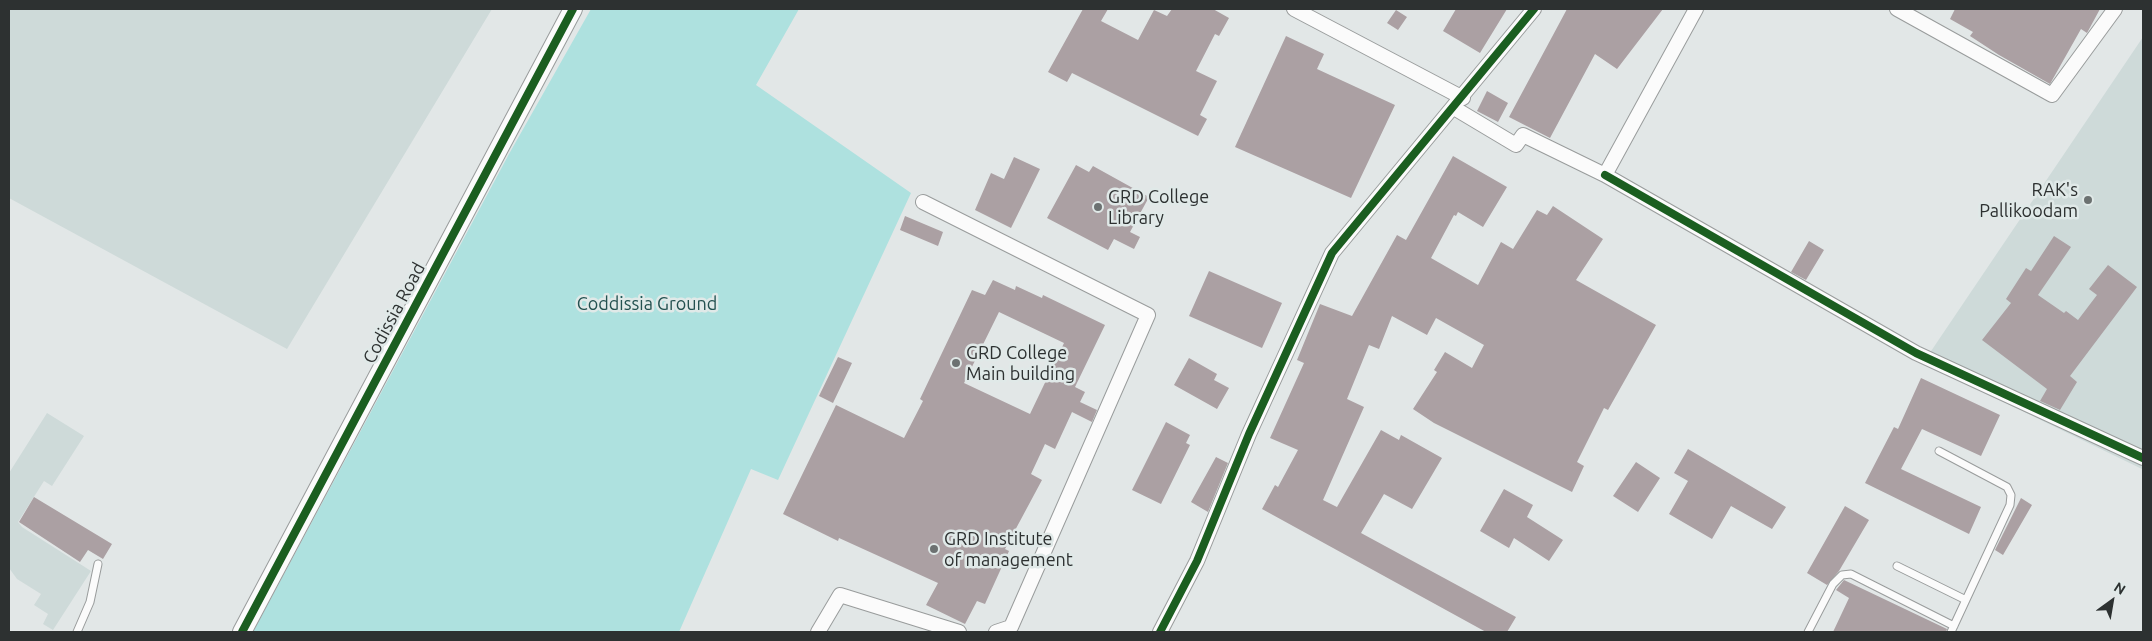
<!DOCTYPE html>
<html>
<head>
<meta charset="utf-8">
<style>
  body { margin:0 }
  #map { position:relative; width:2152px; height:641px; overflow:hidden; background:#e2e7e7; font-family:Ubuntu,sans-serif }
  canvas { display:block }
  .frame { position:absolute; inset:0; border:10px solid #2d3131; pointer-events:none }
  .north { position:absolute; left:2087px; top:576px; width:50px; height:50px; -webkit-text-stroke:4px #e0e9e8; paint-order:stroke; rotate:32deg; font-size:14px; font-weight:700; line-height:20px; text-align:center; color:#2d3131 }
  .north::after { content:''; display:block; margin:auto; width:18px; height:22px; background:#2d3131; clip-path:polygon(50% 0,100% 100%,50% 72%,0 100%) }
</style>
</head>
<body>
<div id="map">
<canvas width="2152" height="641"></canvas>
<div class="frame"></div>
<div class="north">N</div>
</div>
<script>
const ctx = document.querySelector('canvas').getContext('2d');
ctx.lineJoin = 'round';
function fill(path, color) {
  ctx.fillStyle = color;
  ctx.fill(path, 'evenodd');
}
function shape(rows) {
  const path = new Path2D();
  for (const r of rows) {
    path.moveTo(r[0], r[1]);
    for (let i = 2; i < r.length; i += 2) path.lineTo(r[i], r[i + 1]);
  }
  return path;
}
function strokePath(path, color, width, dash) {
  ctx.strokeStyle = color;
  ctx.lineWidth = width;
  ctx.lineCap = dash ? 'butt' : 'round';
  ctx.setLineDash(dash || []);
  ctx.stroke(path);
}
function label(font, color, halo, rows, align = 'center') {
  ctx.font = font + ' Ubuntu,sans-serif';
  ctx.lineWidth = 5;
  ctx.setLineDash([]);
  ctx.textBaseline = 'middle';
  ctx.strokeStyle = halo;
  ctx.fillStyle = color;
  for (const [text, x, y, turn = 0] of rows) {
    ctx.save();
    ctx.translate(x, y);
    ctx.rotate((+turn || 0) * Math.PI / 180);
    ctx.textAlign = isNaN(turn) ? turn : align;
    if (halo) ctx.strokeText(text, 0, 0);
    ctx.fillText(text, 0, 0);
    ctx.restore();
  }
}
fill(shape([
  [9,9,492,9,287,349,9,198],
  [2143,37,2143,467,2142,469,1923,363],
  [47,413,84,436,52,486,44,481,18,522,22,527,91,571,53,630,43,624,48,614,34,605,41,594,17,579,9,568,9,473]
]), '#cedad9');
fill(shape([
  [591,9,799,9,756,85,911,193,778,480,751,469,679,632,253,632,509,154]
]), '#aee1df');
fill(shape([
  [1083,9,1108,9,1101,21,1138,40,1154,10,1167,16,1172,9,1213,9,1229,18,1219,36,1215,34,1196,71,1217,81,1200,115,1207,119,1198,136,1072,73,1067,82,1048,72],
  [1456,9,1507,9,1480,53,1443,31],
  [1567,9,1663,9,1617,69,1595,54,1550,138,1509,117],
  [1955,9,2100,9,2087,33,2081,29,2050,84,1999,55,1970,36,1973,32,1950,19],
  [1396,10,1407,17,1398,30,1387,23],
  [1286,36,1324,54,1317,69,1395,105,1351,198,1235,147],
  [1487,91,1508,103,1498,122,1477,111],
  [1453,156,1507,187,1483,227,1458,212,1456,216,1454,215,1431,258,1478,285,1501,242,1513,249,1537,210,1547,215,1553,206,1603,239,1576,280,1656,325,1608,410,1604,408,1577,462,1584,466,1572,492,1434,423,1413,409,1437,372,1434,370,1445,352,1472,368,1484,345,1436,318,1427,335,1392,316,1379,349,1369,345,1347,399,1364,407,1323,500,1337,507,1381,430,1399,440,1401,435,1442,458,1412,509,1384,494,1361,533,1516,617,1507,632,1486,632,1262,509,1275,485,1278,487,1298,450,1270,438,1304,363,1297,360,1320,304,1352,316,1397,235,1406,240],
  [1014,157,1040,169,1011,228,975,210,991,173,1004,179],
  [1076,165,1089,172,1093,166,1149,197,1130,232,1140,237,1134,249,1114,239,1108,250,1047,218],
  [905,216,943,232,938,246,900,230],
  [2054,236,2071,247,2038,295,2064,313,2066,311,2078,320,2097,295,2089,289,2108,265,2137,287,2070,376,2077,382,2060,410,2040,401,2047,389,1982,340,2011,303,2006,299,2026,268,2031,271],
  [1809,241,1824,250,1806,280,1791,272],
  [1209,271,1282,303,1262,348,1189,316],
  [993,280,1015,290,1016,286,1042,298,1043,295,1105,325,1075,387,1085,392,1080,402,1097,410,1092,422,1072,412,1055,449,1045,444,1031,474,1042,480,1005,549,1009,551,985,604,977,601,965,624,926,605,938,583,839,538,838,541,783,514,836,405,904,438,923,401,920,399,972,290,985,295],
  [999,312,1064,343,1030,414,964,383],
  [838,357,852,363,833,403,819,396],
  [1189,358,1217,374,1214,380,1229,388,1217,409,1174,385],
  [1921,378,2000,415,1981,456,1922,429,1901,469,1981,507,1969,534,1865,483,1894,427,1898,429],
  [1166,422,1190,435,1186,443,1190,445,1161,504,1132,490],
  [1688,449,1786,507,1772,529,1731,506,1712,539,1669,514,1688,481,1674,473],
  [1216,457,1228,463,1208,512,1191,502],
  [1636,462,1660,478,1638,512,1613,496],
  [1504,489,1533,505,1527,517,1563,540,1549,561,1514,538,1509,548,1480,531],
  [34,497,112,544,103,559,88,550,80,562,19,522],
  [2021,498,2032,505,2003,555,1995,550],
  [1845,506,1869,520,1839,571,1827,585,1807,573],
  [1844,580,1947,629,1946,632,1833,632,1849,598,1836,590]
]), '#aba0a3');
const service = shape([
  [1939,451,2007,487,2011,495,2010,505,1951,632],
  [1897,566,1966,600],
  [77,632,90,602,98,564],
  [1808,632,1833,584,1842,575,1851,574,1954,626]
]);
const minor = shape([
  [1294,9,1463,98],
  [1897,9,2052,95,2115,9],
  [1454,108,1516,145,1523,135,1605,175,1696,9],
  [1605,175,1916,353,2143,458],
  [923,202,1148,315,1011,627,996,632],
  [818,632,840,595,959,632],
  [1160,632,1197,561,1249,434,1332,253,1534,9]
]);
const tertiary = shape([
  [242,632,573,9]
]);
strokePath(service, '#999c9c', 9);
strokePath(minor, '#999c9c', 16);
strokePath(tertiary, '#999c9c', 20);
strokePath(service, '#fbfbfb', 7);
strokePath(minor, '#fbfbfb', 14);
strokePath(tertiary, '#fbfbfb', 18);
strokePath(shape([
  [1605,175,1916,353,2143,458],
  [242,632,573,9],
  [1160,632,1197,561,1249,434,1332,253,1534,9]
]), '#1b5e20', 8);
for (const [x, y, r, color] of [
  [2088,200,5,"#6c7171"],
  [1098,207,5,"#6c7171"],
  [956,363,5,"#6c7171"],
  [934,549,5,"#6c7171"]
]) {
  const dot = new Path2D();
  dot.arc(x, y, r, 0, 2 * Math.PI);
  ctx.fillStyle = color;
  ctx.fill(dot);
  strokePath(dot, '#e0e9e8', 2);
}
label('18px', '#2d3131', '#e0e9e8', [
  ["RAK's",2078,190,"right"],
  ["Pallikoodam",2078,211,"right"],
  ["GRD College",1108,197],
  ["Library",1108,218],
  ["GRD College",966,353],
  ["Main building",966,374],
  ["GRD Institute",944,539],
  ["of management",944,560]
], 'left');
label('18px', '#235150', '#e0e9e8', [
  ["Coddissia Ground",647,304]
]);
label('18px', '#2d3131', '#e0e9e8', [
  ["Codissia Road",394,313,-62]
]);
</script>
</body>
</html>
